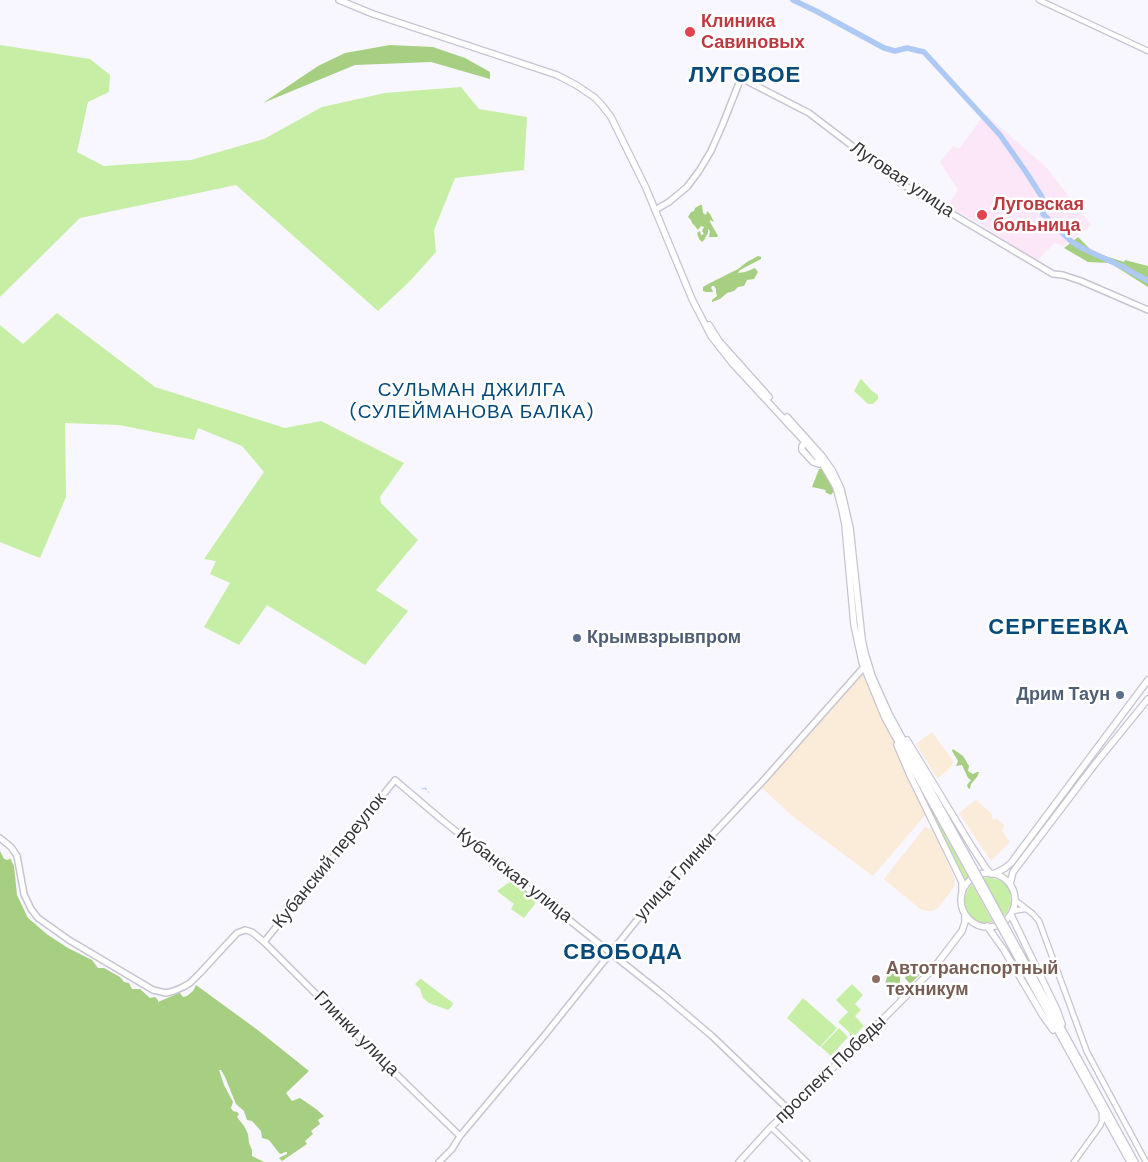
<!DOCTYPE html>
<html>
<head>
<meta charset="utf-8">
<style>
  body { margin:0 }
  canvas { display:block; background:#f8f6fe }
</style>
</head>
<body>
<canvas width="1148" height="1162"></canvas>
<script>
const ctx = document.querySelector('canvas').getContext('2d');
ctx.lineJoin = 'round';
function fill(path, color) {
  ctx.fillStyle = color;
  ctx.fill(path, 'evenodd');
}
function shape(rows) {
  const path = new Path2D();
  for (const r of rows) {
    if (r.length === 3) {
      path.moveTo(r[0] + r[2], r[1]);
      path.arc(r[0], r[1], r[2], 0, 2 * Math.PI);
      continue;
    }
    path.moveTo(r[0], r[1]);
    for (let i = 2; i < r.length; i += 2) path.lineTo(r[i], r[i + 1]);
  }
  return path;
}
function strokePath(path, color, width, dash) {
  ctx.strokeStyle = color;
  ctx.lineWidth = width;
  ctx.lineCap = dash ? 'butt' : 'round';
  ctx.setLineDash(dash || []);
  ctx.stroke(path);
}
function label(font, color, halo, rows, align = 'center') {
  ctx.font = font + ' "DM Sans",sans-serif';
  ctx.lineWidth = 5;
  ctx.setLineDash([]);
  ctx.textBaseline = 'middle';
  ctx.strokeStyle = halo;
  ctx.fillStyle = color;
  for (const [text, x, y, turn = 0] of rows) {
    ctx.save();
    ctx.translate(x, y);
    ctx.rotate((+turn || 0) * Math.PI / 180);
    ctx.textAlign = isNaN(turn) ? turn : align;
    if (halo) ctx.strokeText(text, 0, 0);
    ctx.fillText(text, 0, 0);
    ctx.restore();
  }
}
fill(shape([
  [859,675,862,675,865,676,926,814,873,876,796,819,761,787],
  [932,732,953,761,952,766,941,776,938,778,936,776,916,744],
  [976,800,993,815,991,817,994,820,996,818,1004,825,1004,827,1002,831,1010,842,991,861,959,813],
  [925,827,933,830,955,880,954,887,938,908,932,911,926,911,920,909,884,879]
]), '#fbebd9');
fill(shape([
  [985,114,1046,167,1091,225,1064,246,1054,243,1048,250,1046,250,1038,262,982,225,948,206,958,190,940,162,953,146,959,149]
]), '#fbe7f7');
fill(shape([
  [0,45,90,59,110,75,109,92,88,102,77,152,104,166,191,160,264,139,322,107,385,93,461,87,479,109,527,117,524,170,455,178,434,230,436,252,410,281,378,311,236,185,80,218,0,297],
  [57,313,155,387,285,428,321,421,404,463,380,497,381,503,418,540,376,590,408,611,365,665,267,605,239,645,204,627,230,583,210,574,216,561,204,559,264,472,242,446,198,428,194,440,119,425,65,423,66,497,40,558,0,542,0,325,23,344],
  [862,379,863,381,872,391,878,395,878,399,873,404,868,404,854,391,860,380],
  [908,767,909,767,968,876,968,877,963,881],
  [988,877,1000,880,1008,887,1010,892,1011,904,1007,913,1002,917,981,879],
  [511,881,513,881,536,899,535,904,524,918,511,909,514,904,497,891],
  [972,884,993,922,986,923,978,922,970,916,966,910,964,904,965,897,968,889],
  [420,979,421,979,453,1003,452,1006,448,1010,429,1003,423,998,420,989,415,984],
  [852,984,863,995,855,1004,861,1010,855,1016,864,1026,851,1039,849,1032,838,1022,848,1012,836,1000],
  [803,998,837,1028,820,1047,787,1018],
  [839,1028,848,1037,831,1056,821,1047]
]), '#c6eea4');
fill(shape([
  [390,45,433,47,465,58,490,72,490,79,431,62,355,65,263,103,318,66,345,53],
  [700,205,702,205,703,213,706,215,707,211,710,214,714,222,710,220,710,222,718,236,717,237,709,237,710,231,708,229,708,233,705,238,705,239,702,242,699,239,697,233,700,231,701,235,704,234,702,231,704,227,701,226,698,230,697,229,695,226,692,223,691,220,688,217,691,212,694,211,695,208],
  [1078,237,1093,252,1124,262,1125,260,1148,266,1148,287,1110,263,1088,262,1064,248],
  [758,256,761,257,761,259,740,270,738,273,745,272,755,268,758,272,754,279,747,280,744,286,738,287,734,291,727,293,720,299,712,302,712,300,717,296,716,292,716,289,714,286,712,286,711,288,713,291,712,292,706,292,703,291,703,287,708,284,738,269,747,262],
  [819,469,822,469,830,483,834,491,831,495,825,492,826,490,812,487],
  [953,749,963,756,969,766,968,771,973,774,977,772,979,772,977,777,971,784,970,789,968,788,967,785,971,780,968,778,962,765,956,766,958,761,952,751],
  [0,851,4,859,8,860,10,858,14,866,17,895,28,918,48,935,68,948,92,960,98,968,104,968,120,977,124,982,129,983,132,989,140,989,150,998,155,997,158,1000,158,1002,177,994,180,993,183,997,187,996,193,991,196,985,259,1031,309,1071,286,1093,292,1101,300,1098,316,1109,324,1116,318,1120,320,1124,311,1131,313,1134,305,1141,307,1144,282,1161,279,1158,287,1154,287,1152,285,1152,281,1154,279,1153,269,1140,262,1138,261,1131,252,1121,247,1120,244,1111,236,1104,225,1077,221,1070,219,1070,224,1085,233,1102,231,1108,233,1111,237,1112,239,1114,237,1117,244,1126,248,1134,249,1143,252,1150,252,1156,264,1162,0,1162],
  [917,962,926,963,930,965,910,984,905,978,908,969],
  [895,969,900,975,900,983,905,990,898,998,885,984,888,974]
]), '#a6cf81');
strokePath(shape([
  [422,789,426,788,426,790],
  [428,792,429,792]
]), '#adc9f4', 1);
strokePath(shape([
  [793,0,816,11,884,48,895,51,907,48,924,52,1000,135,1026,172,1042,197,1043,214,1072,242,1084,249,1123,267,1148,281]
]), '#adc9f4', 5.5);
const tertiary = shape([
  [1039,0,1148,51],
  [1015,900,1033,914,1039,921,1087,1052,1146,1162],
  [1013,911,1025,909],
  [771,1127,807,1162],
  [1074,1162,1100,1126,1102,1121,1102,1112]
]);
const secondary = shape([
  [655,210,669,202,687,187,699,171,711,151,722,126,741,78,809,113,902,184,1053,274,1063,275,1081,281,1148,310],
  [0,838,11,847,17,856,24,894,31,909,38,918,69,940,153,990,166,993,174,991,183,987,190,983,200,973,237,933,245,930,252,932,264,942,390,1068,460,1136],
  [264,942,395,780,442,820,509,874,542,900,568,919,661,993,712,1036,789,1110],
  [439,1162,452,1149,460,1136,544,1036,649,905,702,846,762,782,864,667]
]);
const primary = shape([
  [339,0,373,14,557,75,576,85,594,97,601,104,611,117,646,188,692,299,711,336,733,364,805,442,822,463,836,487,842,510,845,525,854,625,862,662,885,718,970,872],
  [709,325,719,341,769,397],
  [787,417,822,456,832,470,841,489,850,528,862,639,865,653,872,676,889,714,914,760,975,870],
  [807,440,802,446,802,450,813,462,819,464,822,463],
  [907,740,972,847,985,867,991,874],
  [897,745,909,773,962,882,962,892],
  [988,900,27],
  [994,874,1005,868,1011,863,1148,680],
  [1010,884,1013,872,1095,764,1148,699],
  [1011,915,1057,1010,1062,1024],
  [987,926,1004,950,1043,1016,1053,1030],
  [1008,931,1135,1162],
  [1004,933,1130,1162],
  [739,1162,771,1127,865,1037,933,969,962,931,965,922,965,915]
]);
strokePath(tertiary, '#c7c4d0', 7);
strokePath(secondary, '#c7c4d0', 8);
strokePath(primary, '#c7c4d0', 8);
strokePath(tertiary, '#fff', 4.5);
strokePath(secondary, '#fff', 5);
strokePath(primary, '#fff', 5.5);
const primaryBridge = shape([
  [975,870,1008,931],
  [970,872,1004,933]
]);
strokePath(primaryBridge, '#c7c4d0', 8, []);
strokePath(primaryBridge, '#fff', 5.5);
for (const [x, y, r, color] of [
  [690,32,6,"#e0444e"],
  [982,215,6,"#e0444e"],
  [577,638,5,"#5c6f8a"],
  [1120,695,5,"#5c6f8a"],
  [876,979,5,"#8d6e63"]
]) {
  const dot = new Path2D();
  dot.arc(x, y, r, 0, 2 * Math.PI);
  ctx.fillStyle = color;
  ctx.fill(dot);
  strokePath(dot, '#fff', 2);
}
label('bold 18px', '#be3a42', '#fff', [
  ["Клиника",701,22],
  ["Савиновых",701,43],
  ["Луговская",993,205],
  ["больница",993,226]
], 'left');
label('18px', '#353438', '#fff', [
  ["Луговая улица",902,180,34],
  ["Кубанский переулок",330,861,-51],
  ["Кубанская улица",514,876,38],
  ["улица Глинки",676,877,-48],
  ["Глинки улица",356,1034,45],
  ["проспект Победы",831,1070,-44]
]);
label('bold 18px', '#4e5e75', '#fff', [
  ["Крымвзрывпром",587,638],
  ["Дрим Таун",1110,695,"right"]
], 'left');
label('bold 18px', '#785e54', '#fff', [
  ["Автотранспортный",886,969],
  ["техникум",886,990]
], 'left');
ctx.letterSpacing = '1px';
label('19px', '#054a79', '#fff', [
  ["СУЛЬМАН ДЖИЛГА",472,391],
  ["(СУЛЕЙМАНОВА БАЛКА)",472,413]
]);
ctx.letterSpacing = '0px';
ctx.letterSpacing = '1px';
label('bold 22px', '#054a79', '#fff', [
  ["ЛУГОВОЕ",745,76],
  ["СЕРГЕЕВКА",1059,628],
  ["СВОБОДА",623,953]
]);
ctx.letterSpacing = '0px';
</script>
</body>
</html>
